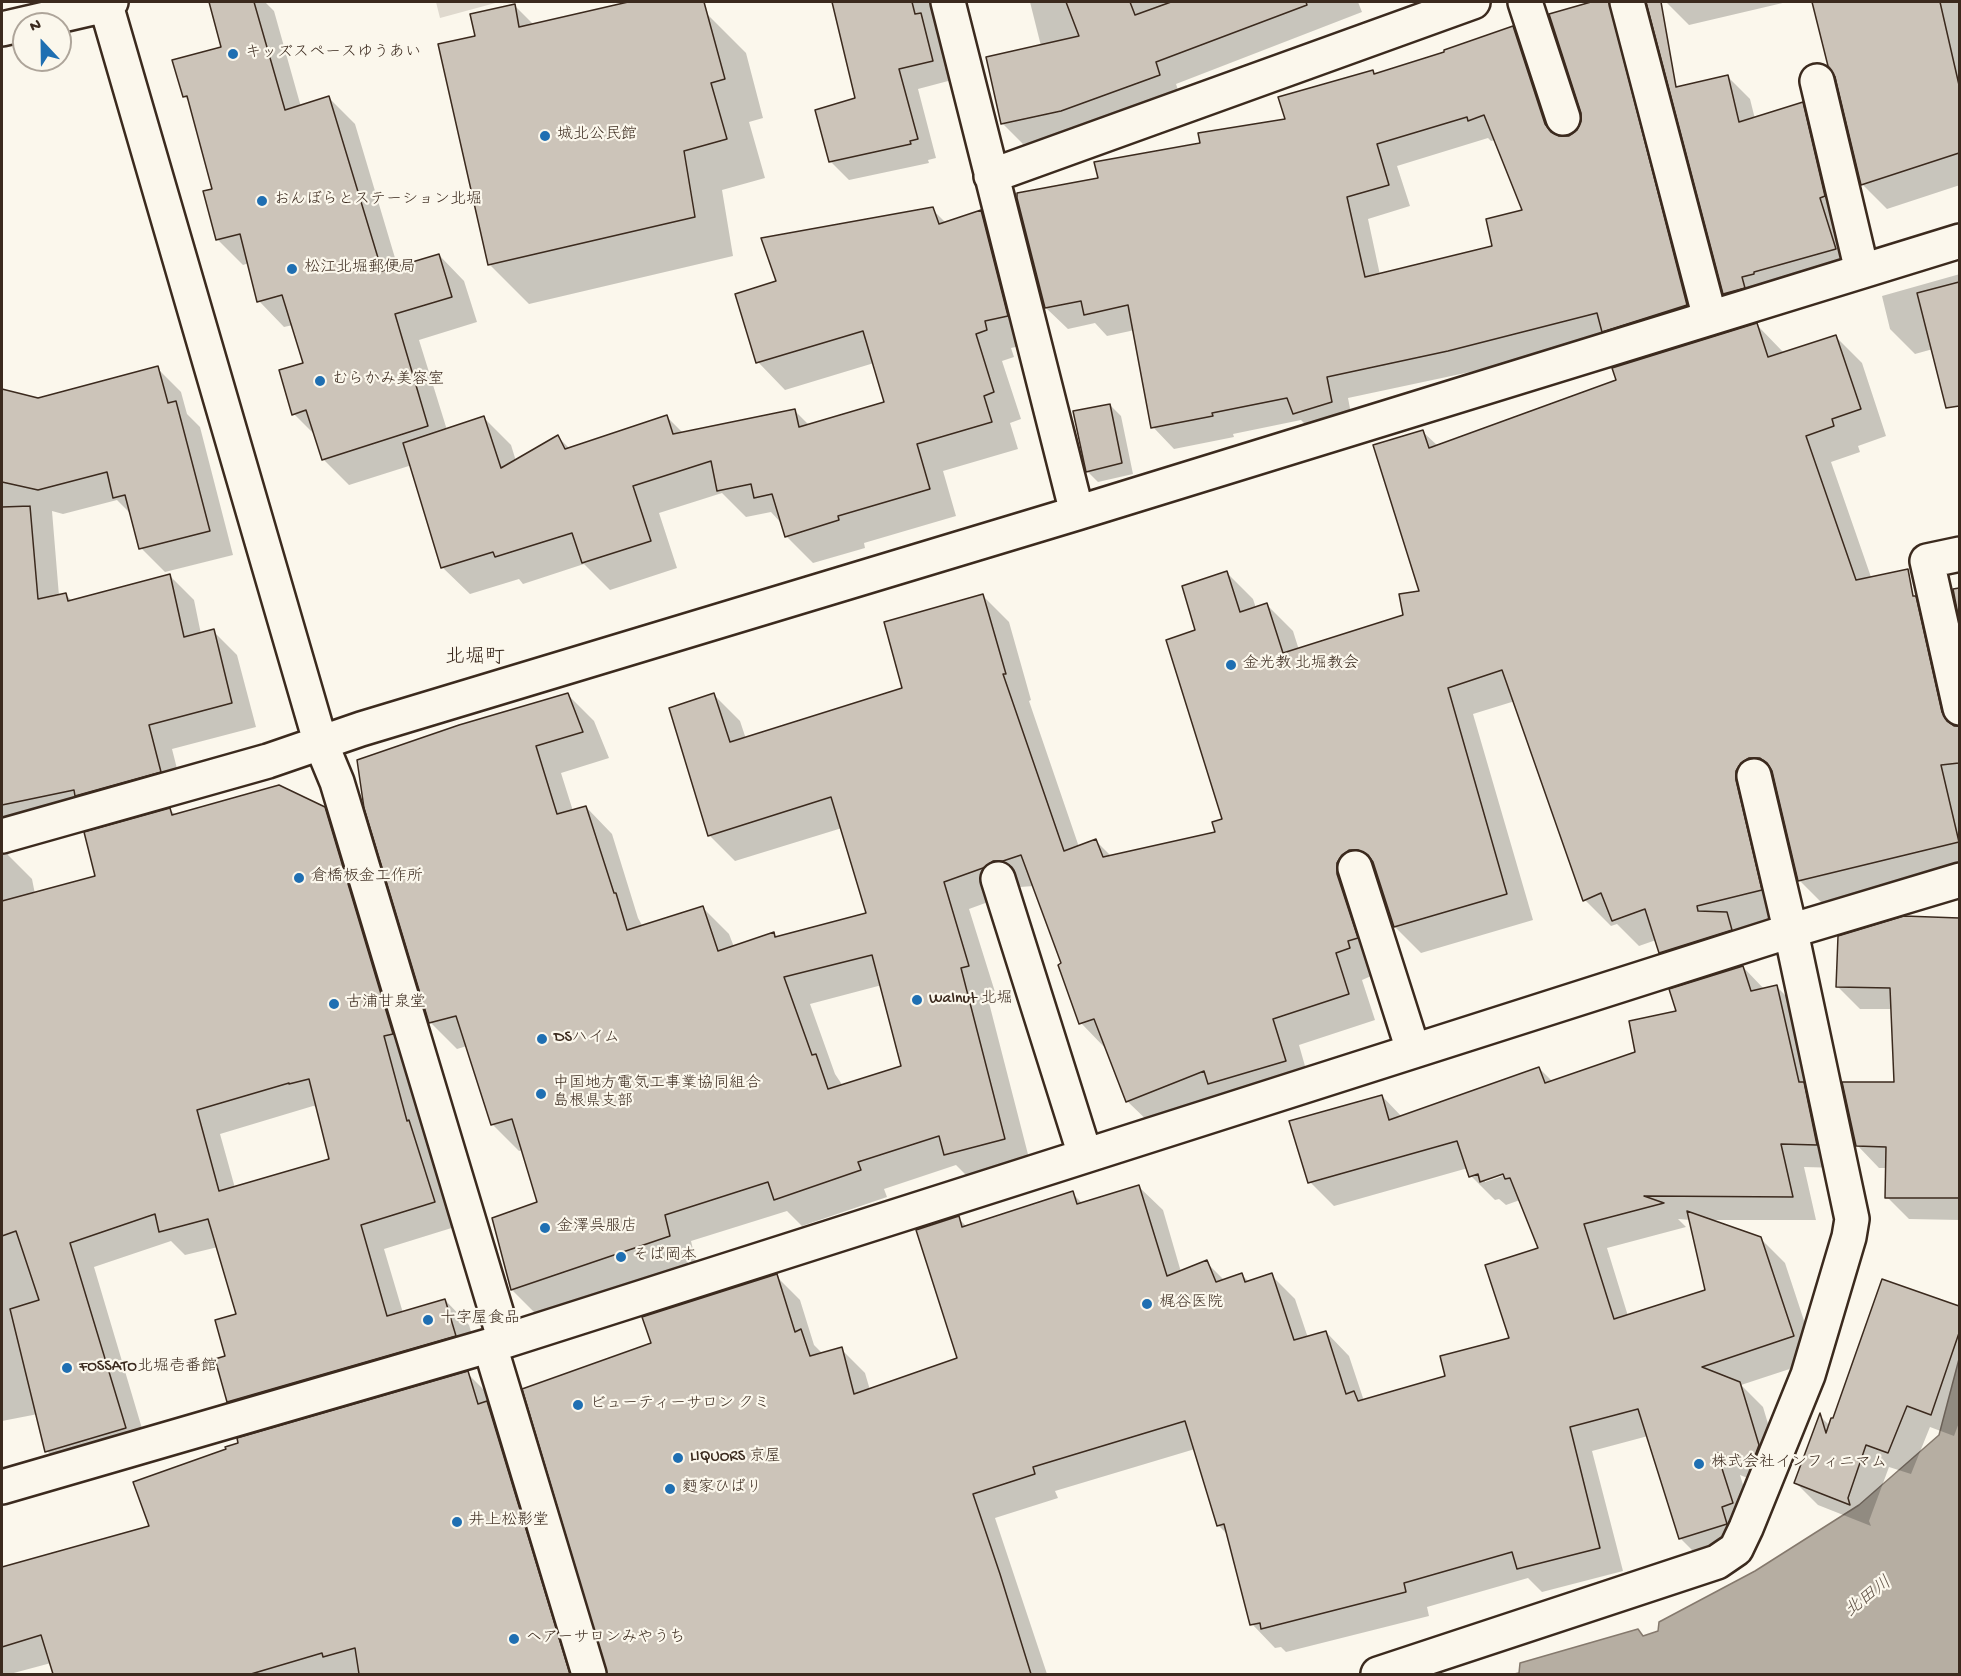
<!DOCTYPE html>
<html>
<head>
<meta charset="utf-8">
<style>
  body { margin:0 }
  #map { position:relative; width:1961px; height:1676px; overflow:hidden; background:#fbf7ec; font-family:"Gochi Hand",sans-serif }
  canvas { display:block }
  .frame { position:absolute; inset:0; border:3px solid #3b2a1e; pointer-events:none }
  .north { position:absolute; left:12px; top:12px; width:60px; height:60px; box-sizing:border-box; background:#fbf7ec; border:2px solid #aea59a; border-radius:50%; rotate:338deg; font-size:16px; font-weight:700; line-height:24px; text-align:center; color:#3b2a1e }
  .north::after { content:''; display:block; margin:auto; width:21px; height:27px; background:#1f6fb2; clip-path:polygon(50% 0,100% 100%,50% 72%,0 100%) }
</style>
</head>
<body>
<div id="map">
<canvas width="1961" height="1676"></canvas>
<div class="frame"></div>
<div class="north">N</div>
</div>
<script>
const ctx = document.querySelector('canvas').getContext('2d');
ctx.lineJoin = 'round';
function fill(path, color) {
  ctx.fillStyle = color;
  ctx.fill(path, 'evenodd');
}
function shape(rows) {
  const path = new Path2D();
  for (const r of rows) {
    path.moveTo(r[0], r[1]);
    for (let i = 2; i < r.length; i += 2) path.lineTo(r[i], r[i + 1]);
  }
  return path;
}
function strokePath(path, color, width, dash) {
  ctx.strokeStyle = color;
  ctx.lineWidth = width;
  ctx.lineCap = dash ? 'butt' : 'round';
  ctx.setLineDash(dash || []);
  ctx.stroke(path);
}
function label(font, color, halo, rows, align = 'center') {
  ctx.font = font + ' "Gochi Hand","Klee One",sans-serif';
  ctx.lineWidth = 4.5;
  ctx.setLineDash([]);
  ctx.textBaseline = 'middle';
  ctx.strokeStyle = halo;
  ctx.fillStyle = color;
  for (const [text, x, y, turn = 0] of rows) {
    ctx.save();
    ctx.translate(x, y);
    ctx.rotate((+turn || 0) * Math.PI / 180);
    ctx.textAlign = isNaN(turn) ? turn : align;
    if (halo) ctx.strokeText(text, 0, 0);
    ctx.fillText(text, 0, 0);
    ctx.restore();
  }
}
fill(shape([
  [436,2,499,2,440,18]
]), '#dfd9ce');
const water = shape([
  [1959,1359,1959,1674,1514,1674,1519,1673,1520,1663,1638,1629,1643,1636,1658,1631,1659,1622,1755,1571,1859,1505,1939,1435,1959,1359]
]);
fill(water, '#b6aea2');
strokePath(water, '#85796d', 1.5);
fill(shape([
  [211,2,265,2,274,11,301,107,329,98,355,124,398,268,439,255,464,281,477,322,419,340,447,430,484,418,511,445,516,461,558,437,570,449,667,417,683,433,795,411,810,426,886,403,874,363,785,390,758,362,778,282,932,209,946,223,981,211,1008,239,1034,343,1011,348,1014,357,1002,361,1021,419,1010,423,1018,449,943,471,956,516,864,543,865,548,813,563,786,536,782,524,771,512,746,517,722,493,659,513,677,568,610,590,584,564,523,584,519,579,470,594,442,567,412,465,349,485,323,459,316,436,294,414,305,364,293,325,284,327,259,301,249,263,243,265,218,240,214,190,190,102,184,96,223,48],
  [834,2,932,2,952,80,918,89,936,158,928,160,929,163,849,180,830,161,857,99],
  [1030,2,1358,2,1362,12,1176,84,1180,96,1083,131,1023,144,1002,123,1041,46],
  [1595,2,1617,23,1708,327,1609,336,1470,372,1348,398,1353,424,1316,435,1301,420,1233,434,1234,437,1174,449,1153,427,1135,330,1107,336,1095,323,1068,329,1046,308,1100,180,1202,145,1287,121,1372,71,1376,75,1446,53,1513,28,1534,49,1563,137,1570,137,1578,131,1583,122,1582,112,1550,15],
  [1488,138,1491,141,1496,140,1524,211,1494,247,1380,275,1368,219,1410,206,1397,166],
  [1666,2,1787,2,1689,25],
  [1814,2,1960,2,1960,185,1887,209,1862,184,1837,76,1829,66],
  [514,5,534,25,707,14,746,53,763,118,749,122,765,178,722,190,733,256,529,304,490,265,477,37],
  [1728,77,1750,99,1755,119,1802,103,1824,125,1857,271,1747,316,1725,294],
  [1960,274,1960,413,1944,363,1933,349,1915,354,1890,329,1882,296],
  [1757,325,1784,353,1836,337,1862,363,1886,436,1858,446,1860,452,1831,462,1871,577,1915,598,1942,624,1960,704,1960,737,1954,738,1960,762,1960,874,1826,907,1799,880,1777,784,1767,789,1787,916,1741,928,1753,940,1686,979,1660,952,1656,940,1639,946,1617,924,1611,926,1585,900,1515,701,1473,714,1533,920,1421,953,1395,927,1379,876,1368,881,1376,974,1362,980,1375,1020,1299,1045,1311,1087,1154,1127,1127,1101,1107,1050,1081,1023,1063,964,1034,886,1020,887,1010,894,969,909,995,992,987,995,1031,1166,972,1181,956,1165,884,1189,887,1197,802,1226,787,1211,691,1241,696,1262,538,1316,512,1290,494,1219,539,1203,523,1150,519,1151,493,1125,467,1046,457,1049,430,1022,366,807,567,694,594,721,609,758,561,773,573,811,586,807,612,834,638,918,643,927,703,908,729,934,734,947,774,934,778,938,868,914,842,828,735,861,709,835,714,695,740,721,746,739,904,689,983,596,1009,622,1031,700,1029,701,1079,847,1096,841,1111,856,1217,833,1223,820,1197,631,1227,573,1253,599,1256,608,1267,605,1293,631,1299,650,1405,616,1421,592,1423,432,1438,446,1618,381],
  [882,985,903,1067,843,1086,835,1074,810,1004],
  [157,368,181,392,187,414,200,427,233,555,165,572,141,548,132,515,117,500,63,514,52,511,59,596,66,595,72,601,170,576,194,600,201,634,213,631,237,655,256,727,172,749,184,796,12,847,8,855,32,879,35,894,97,878,170,810,176,815,324,808,349,833,458,1226,384,1249,403,1313,445,1300,469,1325,480,1360,252,1426,228,1401,227,1357,238,1315,218,1247,185,1255,171,1241,94,1267,149,1452,71,1475,47,1451,38,1414,2,1421,2,391,38,400],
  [313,1106,318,1107,331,1160,235,1188,220,1134],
  [1110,405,1121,416,1133,474,1098,482,1087,471],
  [1905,918,1960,919,1960,1220,1909,1219,1887,1197,1887,1168,1879,1168,1857,1145,1896,1084,1892,1009,1860,1009,1838,987],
  [1743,967,1765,990,1777,987,1801,1011,1840,1168,1804,1167,1816,1220,1708,1220,1761,1239,1785,1263,1817,1360,1741,1385,1763,1407,1782,1470,1775,1489,1740,1475,1756,1527,1704,1562,1680,1538,1648,1436,1592,1451,1623,1571,1542,1592,1528,1578,1427,1607,1429,1616,1286,1652,1281,1647,1275,1648,1252,1624,1229,1536,1218,1525,1195,1449,1055,1491,1058,1498,995,1518,1047,1674,609,1674,653,1344,776,1276,800,1300,814,1345,823,1354,841,1349,865,1373,870,1390,959,1359,958,1218,967,1227,1072,1193,1083,1204,1139,1187,1163,1210,1181,1272,1206,1262,1225,1281,1242,1275,1249,1282,1271,1275,1295,1299,1308,1338,1326,1332,1349,1356,1364,1401,1447,1377,1511,1339,1540,1249,1520,1200,1506,1205,1499,1199,1495,1200,1471,1176,1468,1168,1334,1206,1310,1182,1382,1096,1402,1117,1539,1068,1553,1082,1637,1053,1678,1012],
  [1510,1170,1511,1173,1485,1182,1485,1179],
  [1678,1219,1691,1220,1707,1291,1628,1316,1607,1248,1686,1227],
  [1883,1281,1960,1308,1960,1420,1954,1436,1930,1427,1911,1474,1889,1467,1869,1521,1871,1526,1818,1505,1796,1483,1820,1416,1830,1426,1834,1420],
  [467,1373,491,1397,585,1674,54,1674,51,1663,10,1674,2,1674,2,1569,150,1527]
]), '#0003');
const building = shape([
  [209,2,254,2,285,110,329,96,382,271,439,254,452,297,395,314,428,426,322,460,306,410,292,415,279,370,303,363,282,295,257,302,240,234,216,240,203,191,212,189,187,96,183,97,172,60,221,47,209,2],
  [628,2,704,2,725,79,711,83,727,139,684,151,695,217,488,265,438,44,475,36,470,14,515,4,519,27,628,2],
  [832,2,912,2,915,14,921,13,933,61,899,69,918,139,910,141,911,144,829,162,815,110,855,98,832,2],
  [1066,2,1130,2,1135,15,1171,2,1306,2,1307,5,1156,62,1160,75,1061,111,1001,124,986,57,1079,36,1066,2],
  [1591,2,1609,2,1687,305,1602,332,1597,313,1448,351,1327,377,1332,402,1293,414,1287,398,1212,413,1213,416,1151,428,1128,305,1084,315,1081,301,1045,308,1017,198,1017,193,1098,178,1094,162,1200,143,1198,133,1285,119,1278,97,1373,70,1374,74,1444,52,1444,50,1513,26,1545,124,1551,132,1559,136,1569,136,1577,130,1581,121,1581,113,1549,14,1591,2],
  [1484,115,1522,210,1486,219,1492,246,1365,277,1347,197,1389,185,1377,144,1467,117,1468,121,1484,115],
  [1646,2,1661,2,1676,87,1728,75,1739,122,1803,102,1825,196,1820,198,1836,249,1754,272,1754,274,1742,277,1745,288,1723,294,1646,2],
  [1812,2,1940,2,1959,85,1959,153,1861,185,1835,77,1828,66,1812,2],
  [933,207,939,224,981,210,1008,316,985,321,987,330,976,334,994,392,984,396,992,422,917,444,930,489,838,516,839,520,785,537,772,494,754,498,751,484,717,491,711,461,633,486,651,541,582,563,572,533,495,557,493,552,441,568,403,443,484,416,501,468,558,435,565,449,667,415,673,434,795,409,799,427,884,402,863,331,756,363,735,294,776,281,761,238,933,207],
  [1959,282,1959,406,1946,408,1917,293,1959,282],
  [1757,323,1768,357,1836,335,1861,409,1832,419,1834,426,1806,436,1856,580,1908,569,1913,596,1916,596,1942,712,1947,721,1954,726,1959,726,1959,763,1941,765,1959,842,1798,881,1772,771,1767,763,1760,758,1749,758,1741,763,1736,771,1736,780,1762,890,1697,906,1698,911,1727,912,1732,930,1659,953,1645,909,1612,921,1601,893,1583,901,1502,670,1448,688,1507,894,1394,927,1373,862,1368,855,1358,850,1349,850,1342,855,1337,863,1337,874,1358,938,1348,941,1350,948,1336,953,1349,994,1273,1019,1286,1061,1208,1084,1204,1071,1126,1102,1094,1019,1079,1024,1058,965,1061,963,1021,855,1003,861,993,861,983,868,944,882,969,966,961,968,1005,1139,944,1155,939,1136,858,1162,861,1170,774,1200,768,1182,665,1215,670,1236,511,1290,492,1218,537,1202,512,1119,491,1125,456,1016,429,1023,364,808,357,760,459,725,568,693,583,732,536,746,557,814,586,806,614,893,616,893,627,930,703,906,718,951,774,932,775,937,866,913,831,797,708,836,669,708,714,693,730,742,902,688,884,622,983,594,1006,674,1003,674,1064,851,1096,839,1103,857,1215,832,1212,822,1222,819,1166,640,1195,630,1182,586,1227,571,1240,612,1267,603,1283,653,1403,615,1399,594,1419,591,1373,445,1423,430,1429,448,1616,380,1612,368,1757,323],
  [872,955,901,1066,828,1089,816,1054,812,1055,784,977,872,955],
  [158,366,168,403,176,401,210,531,139,549,125,495,113,498,107,472,38,490,2,482,2,389,38,398,158,366],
  [1110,404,1122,463,1086,472,1073,411,1110,404],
  [30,506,38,599,66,593,68,601,170,574,184,637,214,629,232,703,149,725,161,772,75,796,74,790,2,805,2,507,30,506],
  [1959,588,1959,620,1953,589,1959,588],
  [279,785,325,807,393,1034,384,1036,407,1121,409,1120,435,1202,361,1225,387,1316,445,1299,456,1336,227,1402,215,1359,225,1356,215,1320,236,1314,208,1219,159,1232,155,1214,70,1243,126,1428,45,1452,10,1309,39,1300,16,1231,2,1236,2,901,95,876,84,832,170,808,172,815,279,785],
  [309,1079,329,1159,219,1191,197,1110,289,1083,289,1084,309,1079],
  [1904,916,1959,918,1959,1198,1885,1198,1886,1147,1856,1146,1842,1082,1894,1082,1890,988,1836,987,1838,936,1904,916],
  [1743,966,1751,991,1777,985,1799,1082,1804,1082,1817,1145,1781,1144,1793,1197,1644,1196,1664,1203,1584,1224,1614,1319,1705,1290,1687,1211,1761,1237,1794,1336,1702,1367,1740,1382,1759,1445,1751,1466,1717,1453,1733,1503,1722,1507,1727,1524,1679,1539,1638,1409,1570,1427,1600,1548,1517,1569,1512,1552,1404,1583,1406,1592,1261,1629,1260,1623,1250,1625,1224,1524,1217,1526,1185,1421,1033,1467,1035,1474,973,1494,1000,1574,1031,1674,607,1674,522,1389,651,1343,642,1317,777,1274,795,1332,801,1329,810,1356,842,1347,854,1394,957,1358,916,1230,959,1216,962,1227,1073,1191,1077,1204,1139,1185,1167,1276,1207,1260,1216,1282,1242,1273,1245,1282,1272,1273,1294,1340,1326,1331,1346,1394,1354,1391,1358,1401,1445,1376,1440,1356,1509,1338,1485,1265,1538,1248,1510,1178,1505,1179,1503,1174,1480,1182,1478,1174,1469,1177,1457,1141,1308,1183,1289,1121,1382,1095,1389,1120,1539,1067,1545,1083,1635,1052,1629,1021,1676,1011,1669,989,1743,966],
  [1882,1279,1959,1306,1959,1333,1931,1415,1907,1406,1888,1453,1866,1445,1848,1498,1850,1505,1794,1483,1820,1413,1826,1433,1831,1418,1833,1418,1882,1279],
  [468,1371,478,1404,487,1401,570,1674,359,1674,355,1648,323,1657,322,1653,251,1674,53,1674,41,1635,2,1647,2,1567,149,1526,133,1482,226,1449,225,1447,238,1443,237,1438,468,1371]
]);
fill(building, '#ccc4b9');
strokePath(building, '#3b2a1e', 1.5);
const minor = shape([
  [948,2,1077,513],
  [1525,2,1563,118],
  [1627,2,1710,318],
  [106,5,320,741,337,782,505,1341],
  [2,29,106,5,111,2],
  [1817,81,1862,271],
  [991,176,1473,2],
  [1960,554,1927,561,1960,708],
  [2,836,268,761,361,729,1077,513,1960,241],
  [1355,868,1413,1050],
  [998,879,1085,1155],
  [490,1346,589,1674],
  [2,1487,505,1341,1790,931,1960,880],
  [1378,1674,1717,1562,1736,1549,1746,1528,1808,1375,1849,1237,1852,1219,1794,946,1754,776]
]);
strokePath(minor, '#3b2a1e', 38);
strokePath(minor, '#fbf7ec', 33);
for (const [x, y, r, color] of [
  [233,54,6,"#1f6fb2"],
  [545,136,6,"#1f6fb2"],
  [262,201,6,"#1f6fb2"],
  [292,269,6,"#1f6fb2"],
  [320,381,6,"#1f6fb2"],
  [1231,665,6,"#1f6fb2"],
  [299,878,6,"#1f6fb2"],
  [917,1000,6,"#1f6fb2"],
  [334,1004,6,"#1f6fb2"],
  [542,1039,6,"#1f6fb2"],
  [541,1094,6,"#1f6fb2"],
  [545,1228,6,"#1f6fb2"],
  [621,1257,6,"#1f6fb2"],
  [1147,1304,6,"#1f6fb2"],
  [428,1320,6,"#1f6fb2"],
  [67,1368,6,"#1f6fb2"],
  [578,1405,6,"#1f6fb2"],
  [678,1458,6,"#1f6fb2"],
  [1699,1464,6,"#1f6fb2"],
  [670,1489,6,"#1f6fb2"],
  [457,1522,6,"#1f6fb2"],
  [514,1639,6,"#1f6fb2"]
]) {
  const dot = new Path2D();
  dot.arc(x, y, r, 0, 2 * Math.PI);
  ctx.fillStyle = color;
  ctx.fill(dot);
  strokePath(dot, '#fbf7ec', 2);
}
label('16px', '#3b2a1e', '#fbf7ec', [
  ["キッズスペースゆうあい",245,54],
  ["城北公民館",557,136],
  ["おんぼらとステーション北堀",274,201],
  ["松江北堀郵便局",304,269],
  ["むらかみ美容室",332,381],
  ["金光教 北堀教会",1243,665],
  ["倉橋板金工作所",311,878],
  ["Walnut 北堀",929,1000],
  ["古浦甘泉堂",346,1004],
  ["DSハイム",554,1039],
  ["中国地方電気工事業協同組合",553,1085],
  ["島根県支部",553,1103],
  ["金澤呉服店",557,1228],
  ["そば岡本",633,1257],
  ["梶谷医院",1159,1304],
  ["十字屋食品",440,1320],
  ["FOSSATO北堀壱番館",79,1368],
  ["ビューティーサロン クミ",590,1405],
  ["LIQUORS 京屋",690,1458],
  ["株式会社インフィニマム",1711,1464],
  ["麪家ひばり",682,1489],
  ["井上松影堂",469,1522],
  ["ヘアーサロンみやうち",526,1639]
], 'left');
label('italic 18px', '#605246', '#fbf7ec', [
  ["北田川",1869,1598,-38]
]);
label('20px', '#3b2a1e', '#fbf7ec', [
  ["北堀町",475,659]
]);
</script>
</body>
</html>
